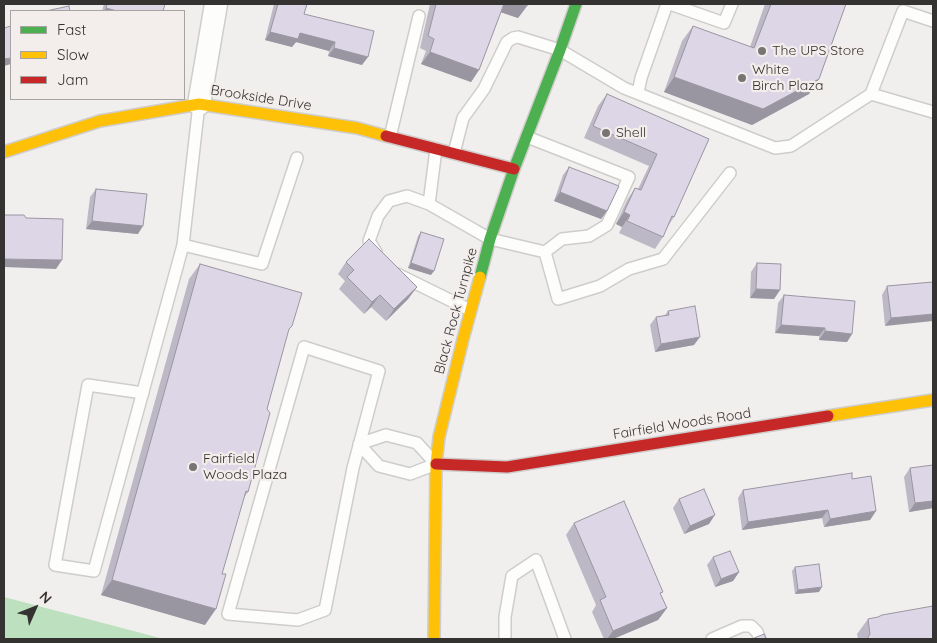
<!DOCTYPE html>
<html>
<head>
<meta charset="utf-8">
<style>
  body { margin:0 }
  #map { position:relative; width:937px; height:643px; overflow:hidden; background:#f1efed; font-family:Quicksand,sans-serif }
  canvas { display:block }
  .frame { position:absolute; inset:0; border:5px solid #353332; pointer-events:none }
  .legend { position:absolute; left:10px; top:10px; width:175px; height:90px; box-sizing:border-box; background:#f3eeeb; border:1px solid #a7a3a1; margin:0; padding:6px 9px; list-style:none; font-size:15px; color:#353332 }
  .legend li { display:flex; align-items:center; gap:10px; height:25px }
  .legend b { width:25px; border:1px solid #a7a3a1 }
  .north { position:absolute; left:10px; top:583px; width:50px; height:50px; -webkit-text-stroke:4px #f3eeeb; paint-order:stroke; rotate:46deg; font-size:14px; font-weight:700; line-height:20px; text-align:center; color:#353332 }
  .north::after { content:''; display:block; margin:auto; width:18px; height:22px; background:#353332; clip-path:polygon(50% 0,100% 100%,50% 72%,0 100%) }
</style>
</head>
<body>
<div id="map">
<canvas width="937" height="643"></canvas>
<div class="frame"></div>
<ul class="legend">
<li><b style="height:6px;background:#4caf50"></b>Fast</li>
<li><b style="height:6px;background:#ffc107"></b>Slow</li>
<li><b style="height:6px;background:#c62828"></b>Jam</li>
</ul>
<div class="north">N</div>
</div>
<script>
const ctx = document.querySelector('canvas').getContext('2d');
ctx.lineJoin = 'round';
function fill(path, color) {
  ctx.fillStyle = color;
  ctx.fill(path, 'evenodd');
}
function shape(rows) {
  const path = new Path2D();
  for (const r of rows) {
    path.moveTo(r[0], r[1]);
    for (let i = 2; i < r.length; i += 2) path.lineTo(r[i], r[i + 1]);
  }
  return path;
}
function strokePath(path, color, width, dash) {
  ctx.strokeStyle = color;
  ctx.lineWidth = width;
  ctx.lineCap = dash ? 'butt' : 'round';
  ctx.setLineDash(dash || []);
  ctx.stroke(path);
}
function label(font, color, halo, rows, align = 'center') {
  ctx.font = font + ' Quicksand,sans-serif';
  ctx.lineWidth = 4.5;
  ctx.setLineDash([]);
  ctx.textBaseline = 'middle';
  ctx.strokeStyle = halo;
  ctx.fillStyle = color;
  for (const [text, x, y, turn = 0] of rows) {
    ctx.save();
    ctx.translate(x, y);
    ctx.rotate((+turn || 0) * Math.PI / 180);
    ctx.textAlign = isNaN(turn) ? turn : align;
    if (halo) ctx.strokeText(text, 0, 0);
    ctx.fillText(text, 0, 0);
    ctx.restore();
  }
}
fill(shape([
  [4,597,164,639,4,639]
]), '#bde1bf');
const lane = shape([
  [670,4,724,23,732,4],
  [638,93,641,78,667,4],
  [871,94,903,11,933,21],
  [390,137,419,16],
  [527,137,629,177,607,225,589,236,562,239,545,252],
  [436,149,429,204,490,239,545,252,558,299,600,286,629,269,663,259,730,173],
  [454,153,463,118,484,89,507,42,513,38,518,37,560,50,624,88,775,148,791,146,871,94,933,112],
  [183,245,262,264,297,158],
  [376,252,369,241,378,216,389,201,407,196,429,204],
  [397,274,470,310],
  [304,347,379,371,353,468,325,610,298,620,228,614,304,347],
  [143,393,88,385,55,565,94,571,183,245,199,104],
  [386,435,417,443,436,464,410,474,379,466,359,444,386,435],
  [505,639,505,617,512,576,536,560,565,639],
  [712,639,742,626,751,626,757,632,760,639]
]);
const street = shape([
  [199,104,216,4]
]);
const fast = shape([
  [480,277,490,239,514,169,560,50,576,4]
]);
const slow = shape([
  [4,152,100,121,199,104,357,128,386,136],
  [828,416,933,400],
  [434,639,436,464,439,437,463,339,480,277]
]);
const jam = shape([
  [386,136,514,169],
  [436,464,507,467,828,416]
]);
strokePath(lane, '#cecdcb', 14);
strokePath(street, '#cecdcb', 25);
strokePath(fast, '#cecdcb', 14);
strokePath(slow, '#cecdcb', 14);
strokePath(jam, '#cecdcb', 14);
strokePath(lane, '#fdfdfc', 11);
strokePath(street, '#fdfdfc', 22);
strokePath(fast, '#4caf50', 11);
strokePath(slow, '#ffc107', 11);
strokePath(jam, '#c62828', 11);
fill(shape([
  [104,4,165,4,163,11,102,11],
  [274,4,307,4,304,14,362,65,328,56,329,51,296,42,292,47,265,40],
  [430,4,528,4,527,6,518,18,501,12,479,70,471,82,421,64,426,51,420,48],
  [765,4,846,4,819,79,809,94,752,125,664,92,682,41,693,26,750,47],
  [607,94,709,139,674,217,668,226,663,237,655,249,619,233,622,227,616,224,627,200,635,188,638,189,649,166,584,138,598,106],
  [569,167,607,211,601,219,554,201,563,175],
  [96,189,138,234,86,229,90,197],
  [421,232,431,275,408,268,418,236],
  [346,262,417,287,408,299,386,321,371,307,364,314,339,289,345,281,338,274],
  [757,263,780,290,774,299,750,298,751,272],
  [200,264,288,331,267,409,248,492,243,499,205,625,101,595,189,279],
  [933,282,885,326,882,295,887,286],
  [784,295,852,334,847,342,819,340,819,336,775,333,778,303],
  [668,311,694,345,655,352,650,325,656,317,665,315],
  [910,468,933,508,909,512,904,477],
  [852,479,876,511,870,520,824,527,822,518,742,530,738,498,743,490],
  [679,499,709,524,684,534,673,508],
  [574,523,661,595,667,608,658,620,613,639,604,639,592,612,596,605,566,535],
  [713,557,739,572,733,581,715,587,707,565],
  [795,567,819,592,795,594,792,571],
  [878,617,933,639,858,639,857,634,868,619]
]), '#bdb8c6');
fill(shape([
  [502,4,519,4,527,6,518,18,497,11],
  [106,8,117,11,104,11],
  [270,32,300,33,335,42,329,51,296,42,292,47,265,40],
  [334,48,368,57,362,65,328,56],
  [430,52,479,70,471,82,421,64],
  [11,58,11,64,4,66,4,59],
  [674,77,819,79,809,94,752,125,664,92],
  [560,192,607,211,601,219,554,201],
  [624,212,630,215,622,227,616,224],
  [92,221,143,226,138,234,86,229],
  [4,259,62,260,56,269,4,267],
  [411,263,434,271,431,275,408,268],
  [417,287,408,299,386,321,394,309],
  [756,289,780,290,774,299,750,298],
  [380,295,371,307,364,314,372,302],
  [933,314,933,321,885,326,891,318],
  [781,325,825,328,819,336,775,333],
  [825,331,852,334,847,342,819,340],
  [700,337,694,345,655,352,661,344],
  [933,501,933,508,909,512,915,503],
  [828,510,822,518,742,530,748,522],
  [876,511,870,520,824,527,830,519],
  [715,515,709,524,684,534,690,526],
  [739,572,733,581,715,587,721,579],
  [112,580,216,609,205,625,101,595],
  [822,587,819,592,795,594,798,590],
  [667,608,658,620,613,639,607,639,613,631]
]), '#9a96a1');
const building = shape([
  [107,4,165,4,163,11,117,11,106,8,107,4],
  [278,4,307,4,304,14,374,31,368,57,334,48,335,42,300,33,298,39,270,32,278,4],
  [436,4,504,4,479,70,430,52,434,39,428,36,436,4],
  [519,4,528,4,527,6,519,4],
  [771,4,846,4,819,79,763,109,674,77,693,26,754,48,771,4],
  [69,6,70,11,46,11,69,6],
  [11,26,11,58,4,59,4,28,11,26],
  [607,94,709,139,674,217,672,216,663,237,627,221,630,215,624,212,635,188,641,190,657,154,593,126,607,94],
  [569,167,619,186,607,211,560,192,569,167],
  [96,189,147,194,143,226,92,221,96,189],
  [4,215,24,215,26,218,63,219,62,260,4,259,4,215],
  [421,232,444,239,434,271,411,263,421,232],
  [369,239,417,287,394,309,380,295,372,302,347,277,354,270,346,262,369,239],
  [757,263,781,264,780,290,756,289,757,263],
  [200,264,302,293,292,326,289,329,267,409,270,413,248,492,246,491,222,574,226,574,216,609,112,580,200,264],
  [933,282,933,314,891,318,887,286,933,282],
  [784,295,855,301,852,334,825,331,825,328,781,325,784,295],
  [695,306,700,337,661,344,656,317,669,315,668,311,695,306],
  [933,465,933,501,915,503,910,468,933,465],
  [852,473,852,479,871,476,876,511,830,519,828,510,748,522,743,490,852,473],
  [704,489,715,515,690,526,679,499,704,489],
  [624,501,663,592,660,593,667,608,613,631,600,600,606,597,574,523,624,501],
  [730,551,739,572,721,579,713,557,730,551],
  [819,564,822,587,798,590,795,567,819,564],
  [933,606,933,639,867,639,870,634,868,619,878,617,882,615,933,606],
  [764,634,766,639,752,639,764,634]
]);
fill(building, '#dcd6e6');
strokePath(building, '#9a96a1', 1);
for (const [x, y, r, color] of [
  [762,51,5,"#777573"],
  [742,78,5,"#777573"],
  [606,133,5,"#777573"],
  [193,467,5,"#777573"]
]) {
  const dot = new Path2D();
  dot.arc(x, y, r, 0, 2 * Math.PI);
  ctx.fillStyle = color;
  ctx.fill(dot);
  strokePath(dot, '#f3eeeb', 2);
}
label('14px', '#353332', '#f3eeeb', [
  ["The UPS Store",772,51],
  ["White",752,70],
  ["Birch Plaza",752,86],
  ["Shell",616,133],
  ["Fairfield",203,459],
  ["Woods Plaza",203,475]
], 'left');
label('14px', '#353332', '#f3eeeb', [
  ["Brookside Drive",261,98,9],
  ["Black Rock Turnpike",456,311,-75],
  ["Fairfield Woods Road",682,424,-9]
]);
</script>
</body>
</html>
